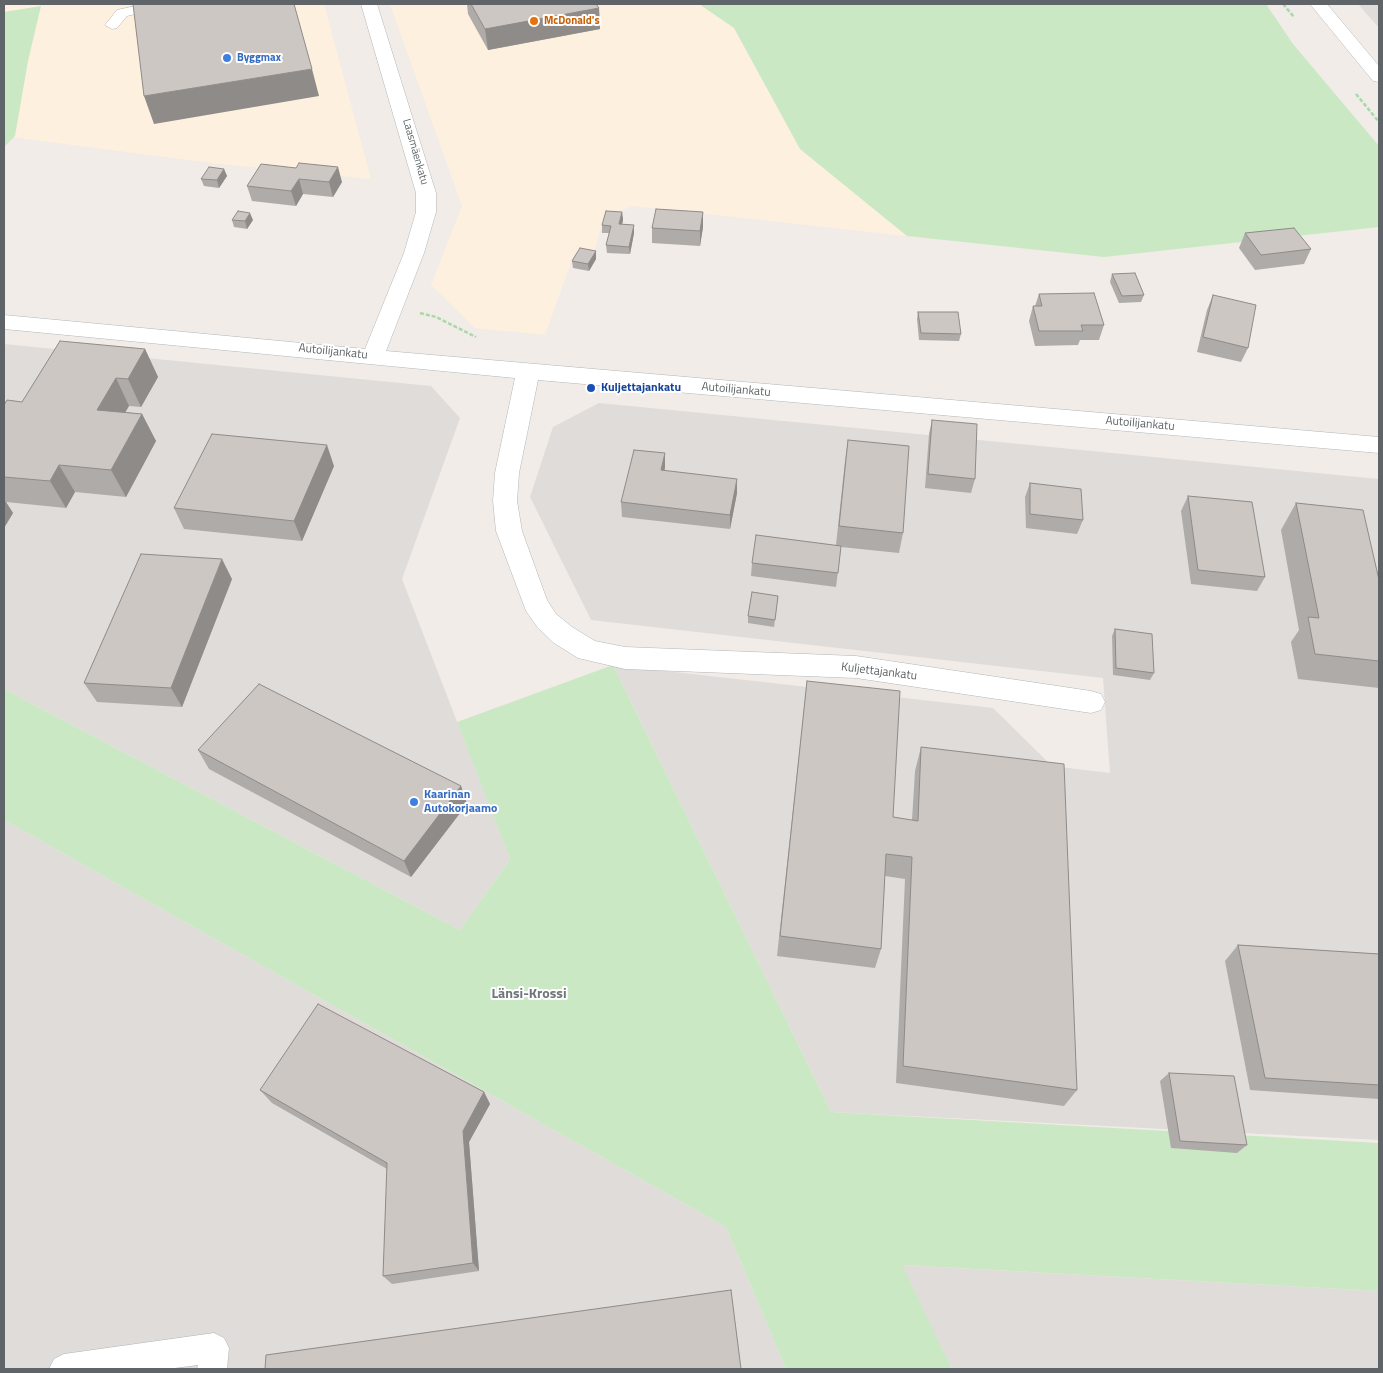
<!DOCTYPE html>
<html>
<head>
<meta charset="utf-8">
<style>
  body { margin:0 }
  #map { position:relative; width:1383px; height:1373px; overflow:hidden; background:#f1ece7; font-family:"Titillium Web",sans-serif }
  canvas { display:block }
  .frame { position:absolute; inset:0; border:5px solid #5e6467; pointer-events:none }
</style>
</head>
<body>
<div id="map">
<canvas width="1383" height="1373"></canvas>
<div class="frame"></div>
</div>
<script>
const ctx = document.querySelector('canvas').getContext('2d');
ctx.lineJoin = 'round';
function fill(path, color) {
  ctx.fillStyle = color;
  ctx.fill(path, 'evenodd');
}
function shape(rows) {
  const path = new Path2D();
  for (const r of rows) {
    path.moveTo(r[0], r[1]);
    for (let i = 2; i < r.length; i += 2) path.lineTo(r[i], r[i + 1]);
  }
  return path;
}
function strokePath(path, color, width, dash) {
  ctx.strokeStyle = color;
  ctx.lineWidth = width;
  ctx.lineCap = dash ? 'butt' : 'round';
  ctx.setLineDash(dash || []);
  ctx.stroke(path);
}
function label(font, color, halo, rows, align = 'center') {
  ctx.font = font + ' "Titillium Web",sans-serif';
  ctx.lineWidth = 4;
  ctx.setLineDash([]);
  ctx.textBaseline = 'middle';
  ctx.strokeStyle = halo;
  ctx.fillStyle = color;
  for (const [text, x, y, turn = 0] of rows) {
    ctx.save();
    ctx.translate(x, y);
    ctx.rotate((+turn || 0) * Math.PI / 180);
    ctx.textAlign = isNaN(turn) ? turn : align;
    if (halo) ctx.strokeText(text, 0, 0);
    ctx.fillText(text, 0, 0);
    ctx.restore();
  }
}
fill(shape([
  [4,4,324,4,371,179,211,163,4,136],
  [390,4,699,4,734,28,800,149,907,236,633,206,604,217,594,252,575,251,545,335,475,328,431,285,462,206]
]), '#fef0de');
fill(shape([
  [1358,4,1379,4,1379,28],
  [4,344,431,386,460,418,402,579,510,859,460,930,4,689],
  [599,403,1379,479,1379,1140,831,1112,613,665,993,708,1052,766,1110,773,1103,678,591,620,530,497,553,427],
  [4,820,726,1227,786,1369,4,1369],
  [901,1265,1379,1291,1379,1369,952,1369]
]), '#e0dcd9');
fill(shape([
  [699,4,1266,4,1293,44,1379,146,1379,227,1104,257,907,236,800,149,734,28],
  [41,6,28,61,15,136,4,147,4,12],
  [613,665,831,1112,1379,1143,1379,1291,902,1265,952,1369,786,1369,726,1227,4,820,4,689,460,930,510,859,457,722]
]), '#cbe8c4');
const lane = shape([
  [144,4,167,4,165,7,127,16,117,28,112,29,105,25,117,10,144,4],
  [214,1333,224,1338,229,1348,227,1369,197,1369,198,1365,167,1369,49,1369,54,1359,64,1354,214,1333]
]);
const street = shape([
  [361,4,377,4,436,193,436,212,424,253,386,351,1379,437,1379,453,538,380,519,473,517,501,522,531,547,600,556,614,572,627,595,641,625,647,856,656,1091,691,1101,694,1105,702,1101,710,1091,713,856,678,625,669,578,658,554,643,538,628,526,611,496,531,493,501,495,473,515,378,4,329,4,315,365,349,404,253,416,212,416,193,361,4]
]);
const secondary = shape([
  [1310,4,1327,4,1379,66,1379,82,1373,81,1310,4]
]);
strokePath(lane, '#b2b6b9', 1);
strokePath(street, '#b2b6b9', 1);
strokePath(secondary, '#b3b8bc', 1);
strokePath(shape([
  [1283,4,1294,17],
  [1356,94,1379,122],
  [420,313,436,317,476,337]
]), '#a6daa9', 2.5, [4, 2]);
fill(lane, '#fff');
fill(street, '#fff');
fill(secondary, '#fff');
fill(shape([
  [467,4,596,4,599,8,600,29,488,50,468,14],
  [296,168,342,182,333,197,303,194,296,206,252,201,247,186],
  [224,169,227,176,219,188,204,186,201,179],
  [622,212,623,220,622,225,634,233,630,254,607,253,606,245,609,233,602,233,602,225],
  [703,212,703,227,700,246,652,243,652,228],
  [232,220,253,220,247,229,234,227],
  [1245,233,1311,249,1304,264,1255,270,1239,248],
  [596,251,596,259,589,271,573,268,572,261],
  [1112,274,1144,295,1141,302,1119,303,1110,282],
  [1039,294,1104,325,1099,340,1080,340,1078,345,1035,346,1029,321,1033,306,1035,306],
  [1213,295,1248,348,1241,362,1197,352,1207,310],
  [918,312,961,334,959,341,919,340,917,319],
  [145,349,158,377,141,407,129,406,125,412,142,414,156,441,126,497,75,492,66,508,6,502,13,513,4,528,4,405,22,402],
  [932,420,975,479,971,493,925,488,929,434],
  [848,440,903,533,899,553,841,547,836,587,751,576,752,563,836,545,845,461],
  [334,466,302,541,184,529,174,508],
  [665,468,664,470,737,493,730,529,622,517,621,502],
  [1030,483,1083,520,1077,534,1026,528,1025,497],
  [1188,496,1265,577,1257,591,1191,584,1181,511],
  [1296,503,1379,580,1379,688,1298,679,1291,642,1299,630,1281,530],
  [232,579,182,707,97,702,84,683],
  [778,596,774,627,748,623,748,616],
  [1115,629,1154,673,1150,680,1113,675,1112,636],
  [807,681,893,817,912,820,915,771,921,747,1077,1090,1064,1106,896,1083,905,879,885,876,881,949,875,968,777,956],
  [198,750,461,786,467,804,411,877,209,769],
  [1238,945,1379,954,1379,1099,1250,1090,1225,961],
  [1169,1073,1247,1145,1237,1153,1171,1148,1160,1081],
  [260,1090,484,1092,490,1104,469,1142,479,1271,392,1284,383,1276,387,1169,272,1103]
]), '#afaba8');
fill(shape([
  [599,8,600,29,488,50,485,29],
  [312,69,319,96,154,124,144,96],
  [338,167,342,182,333,197,329,182],
  [224,169,227,176,219,188,217,180],
  [299,179,303,194,296,206,291,191],
  [622,212,623,220,620,232,619,224],
  [703,212,703,227,700,246,700,231],
  [250,213,253,220,247,229,245,221],
  [634,225,634,233,630,254,629,247],
  [596,251,596,259,589,271,588,264],
  [145,349,158,377,141,407,128,379],
  [116,378,129,406,111,437,97,410],
  [142,414,156,441,126,497,111,470],
  [327,445,334,466,302,541,294,521],
  [665,453,665,468,661,484,661,470],
  [59,465,75,492,66,508,50,481],
  [737,479,737,493,730,529,730,515],
  [4,499,13,513,4,528],
  [222,559,232,579,182,707,171,688],
  [461,786,467,804,411,877,404,861],
  [484,1092,490,1104,469,1142,479,1271,473,1263,463,1131]
]), '#8f8b88');
const building = shape([
  [133,4,294,4,312,69,144,96,133,4],
  [471,4,596,4,599,8,485,29,471,4],
  [299,163,338,167,329,182,299,179,291,191,247,186,261,164,296,168,299,163],
  [209,167,224,169,217,180,201,179,209,167],
  [656,209,703,212,700,231,652,228,656,209],
  [238,211,250,213,245,221,232,220,238,211],
  [606,211,622,212,619,224,634,225,629,247,606,245,611,226,602,225,606,211],
  [1294,228,1311,249,1261,255,1245,233,1294,228],
  [580,248,596,251,588,264,572,261,580,248],
  [1135,273,1144,295,1122,296,1112,274,1135,273],
  [1094,293,1104,325,1081,325,1083,331,1039,331,1033,306,1042,306,1039,294,1094,293],
  [1213,295,1256,305,1248,348,1203,337,1213,295],
  [918,312,958,312,961,334,921,333,918,312],
  [60,341,145,349,128,379,116,378,97,410,142,414,111,470,59,465,50,481,4,477,4,405,7,400,22,402,60,341],
  [932,420,977,424,975,479,928,474,932,420],
  [212,434,327,445,294,521,174,508,212,434],
  [848,440,909,446,903,533,839,526,848,440],
  [634,450,665,453,661,470,737,479,730,515,621,502,634,450],
  [1030,483,1081,489,1083,520,1030,514,1030,483],
  [1188,496,1252,502,1265,577,1198,570,1188,496],
  [1296,503,1363,510,1379,580,1379,661,1315,654,1308,617,1319,618,1296,503],
  [756,535,841,546,838,573,752,563,756,535],
  [141,554,222,559,171,688,84,683,141,554],
  [752,592,778,596,775,620,748,616,752,592],
  [1115,629,1152,634,1154,673,1116,668,1115,629],
  [807,681,900,691,893,817,918,821,921,747,1064,764,1077,1090,903,1066,912,857,886,854,881,949,780,936,807,681],
  [259,684,461,786,404,861,198,750,259,684],
  [1238,945,1379,954,1379,1085,1265,1078,1238,945],
  [318,1004,484,1092,463,1131,473,1263,383,1276,387,1163,260,1090,318,1004],
  [1169,1073,1234,1076,1247,1145,1180,1141,1169,1073],
  [731,1290,741,1369,265,1369,266,1355,731,1290]
]);
fill(building, '#ccc7c3');
strokePath(building, '#8f8b88', 1);
for (const [x, y, r, color] of [
  [534,21,5,"#e8710a"],
  [227,58,5,"#3f7fe0"],
  [591,388,5,"#1a4fb4"],
  [414,802,5,"#3f7fe0"]
]) {
  const dot = new Path2D();
  dot.arc(x, y, r, 0, 2 * Math.PI);
  ctx.fillStyle = color;
  ctx.fill(dot);
  strokePath(dot, '#fff', 2);
}
label('bold 11px', '#c56008', '#fff', [
  ["McDonald's",544,21]
], 'left');
label('bold 11px', '#366cbe', '#fff', [
  ["Byggmax",237,58]
], 'left');
label('11px', '#5e6467', '#fff', [
  ["Laasmäenkatu",415,152,74]
]);
label('12px', '#5e6467', '#fff', [
  ["Autoilijankatu",333,352,6],
  ["Autoilijankatu",736,390,5],
  ["Autoilijankatu",1140,424,5],
  ["Kuljettajankatu",879,672,7]
]);
label('bold 12px', '#164399', '#fff', [
  ["Kuljettajankatu",601,388]
], 'left');
label('bold 12px', '#366cbe', '#fff', [
  ["Kaarinan",424,795],
  ["Autokorjaamo",424,809]
], 'left');
label('bold 14px', '#6f777a', '#fff', [
  ["Länsi-Krossi",529,995]
]);
</script>
</body>
</html>
